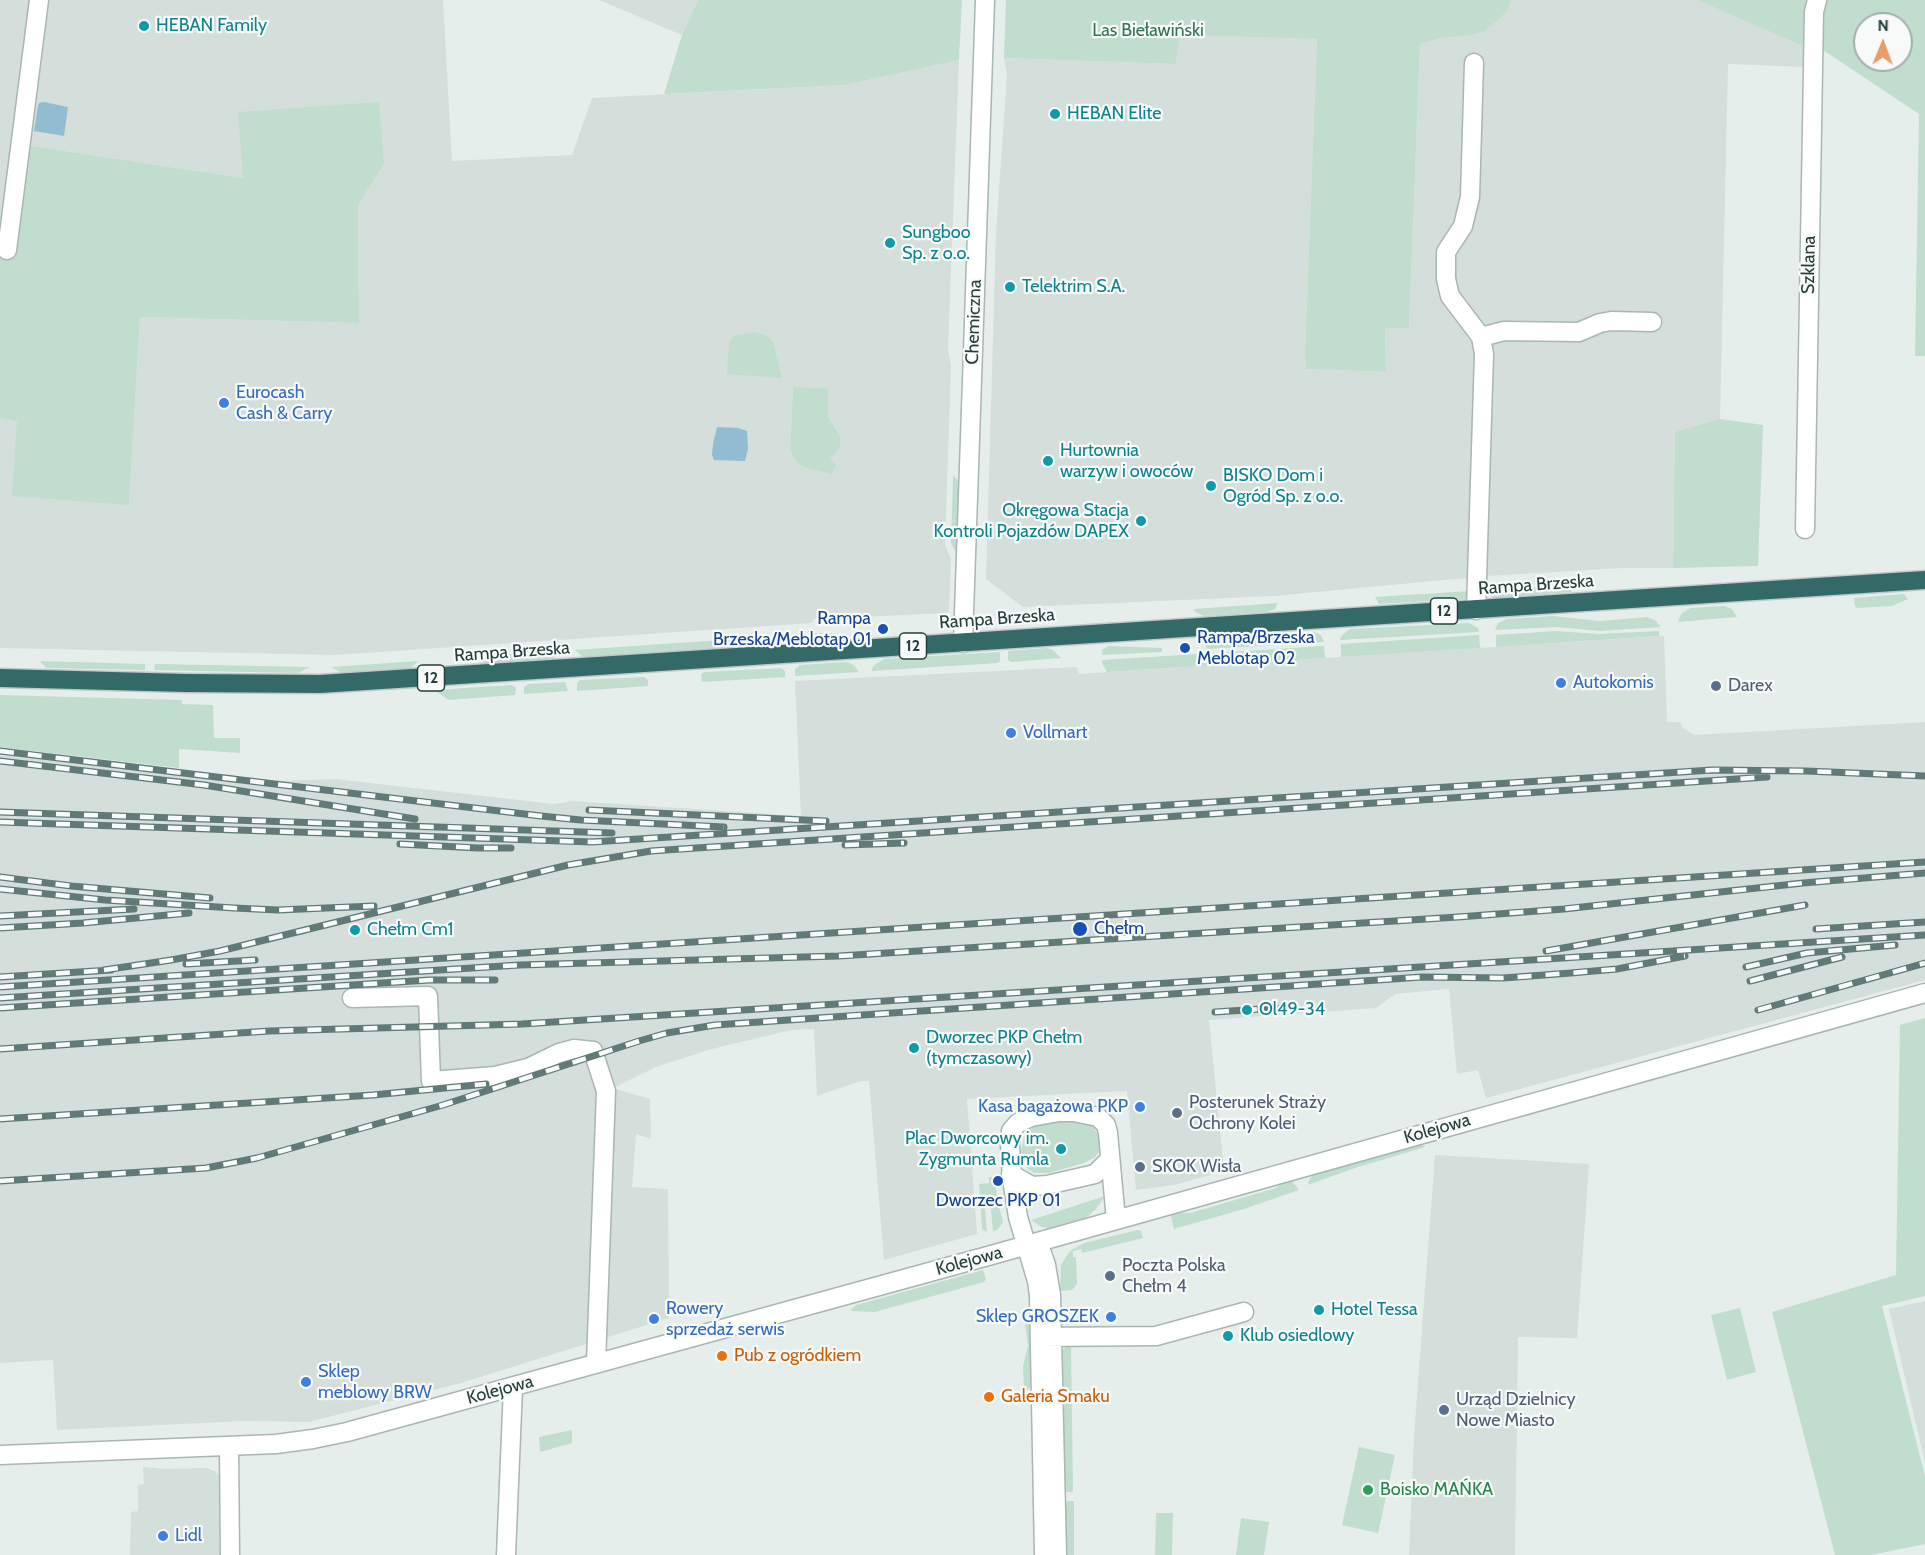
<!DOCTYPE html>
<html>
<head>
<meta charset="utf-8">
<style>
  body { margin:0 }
  #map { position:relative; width:1925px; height:1555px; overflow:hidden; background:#e6eeec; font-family:Cabin,sans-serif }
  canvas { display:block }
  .north { position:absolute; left:1853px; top:12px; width:60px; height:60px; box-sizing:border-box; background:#f7faf9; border:2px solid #a3afae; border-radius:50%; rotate:1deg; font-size:16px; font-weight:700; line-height:24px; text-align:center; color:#263f3d }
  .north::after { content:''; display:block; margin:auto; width:21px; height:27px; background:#ea9d69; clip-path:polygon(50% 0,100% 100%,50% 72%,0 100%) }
</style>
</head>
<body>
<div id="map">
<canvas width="1925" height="1555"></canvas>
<div class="north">N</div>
</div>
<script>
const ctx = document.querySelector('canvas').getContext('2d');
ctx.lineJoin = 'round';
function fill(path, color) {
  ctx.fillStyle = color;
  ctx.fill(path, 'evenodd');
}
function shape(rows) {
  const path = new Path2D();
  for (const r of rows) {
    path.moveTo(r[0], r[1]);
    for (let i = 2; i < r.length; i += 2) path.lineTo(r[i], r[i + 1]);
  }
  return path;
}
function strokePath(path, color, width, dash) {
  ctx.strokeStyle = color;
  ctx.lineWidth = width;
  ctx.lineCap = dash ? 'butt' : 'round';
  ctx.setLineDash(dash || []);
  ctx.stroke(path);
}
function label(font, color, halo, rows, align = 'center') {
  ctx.font = font + ' Cabin,sans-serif';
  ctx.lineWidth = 4.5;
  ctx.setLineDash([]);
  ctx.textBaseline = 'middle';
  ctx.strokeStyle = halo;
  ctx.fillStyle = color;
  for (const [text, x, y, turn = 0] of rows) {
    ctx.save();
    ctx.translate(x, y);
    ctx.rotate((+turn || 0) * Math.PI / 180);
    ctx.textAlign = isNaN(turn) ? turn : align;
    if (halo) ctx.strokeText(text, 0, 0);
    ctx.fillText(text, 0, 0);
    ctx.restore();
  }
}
fill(shape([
  [0,0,31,0,0,251],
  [43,0,443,0,452,161,572,155,592,98,845,85,959,60,948,348,951,367,945,545,951,559,949,610,947,613,814,619,812,623,335,655,0,648,0,418,17,420,129,505,140,317,359,323,358,205,384,164,243,178,25,145],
  [793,387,828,389,828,416,837,430,831,456,833,462,809,468,803,467,790,448],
  [599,0,698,0,682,35],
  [1511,0,1697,0,1807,47,1806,67,1728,64,1720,419,1675,433,1673,568,1623,568,1487,576,1274,596,1023,607,986,579,996,233,1007,75,1004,58,1176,64,1178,35,1317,39,1305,351,1306,369,1386,372,1385,328,1409,328,1420,44,1441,38,1465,36,1509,8],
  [1664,636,1667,722,1680,722,1683,728,1694,735,1925,722,1925,980,1486,1098,1478,1070,1457,1074,1449,989,1395,994,1376,1008,1209,1020,1224,1171,1174,1185,1136,1190,1127,1091,967,1099,977,1234,884,1260,869,1081,861,1081,817,1096,814,1029,791,1030,708,1050,656,1067,613,1088,650,1099,651,1139,636,1134,632,1187,668,1189,669,1318,461,1383,309,1422,245,1421,57,1430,53,1360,0,1363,0,747,277,781,335,779,554,804,573,801,801,816,795,681,1077,667,1079,674],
  [1435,1155,1589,1164,1577,1338,1518,1337,1515,1555,1409,1555,1414,1436],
  [1925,1301,1925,1463,1889,1309],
  [143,1467,164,1469,207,1468,214,1471,219,1475,220,1555,130,1555,131,1512,138,1511,138,1485,144,1484]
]), '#d4dedb');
fill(shape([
  [698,0,962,0,959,60,845,85,664,94,682,35],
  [1006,0,1511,0,1509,8,1499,19,1483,32,1465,36,1441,38,1420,44,1409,328,1385,328,1386,372,1306,369,1305,351,1317,39,1179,35,1176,64,1004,58],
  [1697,0,1810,0,1806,47],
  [1822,0,1925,0,1925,356,1915,356,1919,114,1823,50,1820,5],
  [1865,24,1901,24,1901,60,1865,60],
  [379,102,384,164,358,205,359,323,140,317,129,505,12,496,17,421,0,418,0,251,25,145,243,178,238,112],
  [753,332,765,335,773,342,782,378,727,374,729,342,735,335],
  [793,387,828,388,828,416,840,436,840,447,835,454,831,457,833,462,836,465,832,474,803,467,794,458,790,448],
  [1720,419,1763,425,1758,566,1673,568,1675,432],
  [953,475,959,482,957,555,951,543],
  [1573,585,1573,589,1571,592,1493,598,1486,590],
  [1470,591,1466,599,1462,599,1379,604,1375,597],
  [1904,594,1908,599,1892,606,1857,608,1855,606,1854,598],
  [1278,603,1275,609,1267,612,1204,616,1197,613,1193,609],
  [1724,606,1732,609,1737,617,1678,622,1681,614,1690,608],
  [1553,616,1600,621,1647,617,1656,621,1661,627,1600,631,1557,627,1495,630,1498,623,1507,619],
  [1469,623,1478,628,1479,632,1340,640,1342,635,1350,629],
  [1556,631,1599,634,1659,631,1659,636,1496,647,1496,635],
  [1314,632,1321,635,1324,642,1207,649,1206,645,1215,645,1236,637],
  [823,633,818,639,809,642,583,657,575,650],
  [1479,635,1480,648,1341,657,1341,644],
  [1109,646,1162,648,1162,652,1102,655,1102,650],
  [1324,646,1325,658,1107,672,1102,663,1102,660],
  [1047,648,1053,650,1061,658,1011,662,1008,660,1008,651],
  [562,651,560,655,552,659,483,664,473,657],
  [1000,652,1000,661,998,663,872,671,873,666,884,659],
  [40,661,145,664,145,670,46,668],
  [418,661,411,668,402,669,340,672,331,667],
  [846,662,854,665,859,672,795,676,795,669,800,665],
  [155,664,310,667,298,673,154,670],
  [781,668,785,671,785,677,702,682,701,675,704,672],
  [644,677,648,680,648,686,577,691,577,683,580,680],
  [565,682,568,691,524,694,524,687,529,684],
  [512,685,516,688,515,695,449,700,434,690],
  [0,695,182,700,182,704,213,705,214,738,240,738,240,753,179,749,179,768,0,747],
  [1925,1018,1925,1296,1882,1306,1925,1476,1925,1544,1871,1555,1835,1555,1772,1312,1896,1275,1900,1025],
  [1059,1120,1060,1122,1082,1122,1093,1127,1100,1137,1101,1145,1099,1152,1095,1157,1084,1163,1049,1173,1034,1173,1027,1168,1023,1161,1021,1152,1024,1137,1034,1126,1048,1123,1049,1121],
  [1420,1143,1425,1147,1355,1168,1308,1185,1309,1180,1316,1171],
  [989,1177,995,1177,997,1198,1003,1222,998,1229,993,1232,990,1199,984,1199,987,1232,982,1229,979,1184,989,1183],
  [1285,1179,1291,1180,1299,1190,1244,1209,1174,1229,1170,1212,1190,1213,1276,1188],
  [1105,1196,1096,1209,1086,1218,1049,1228,1042,1227,1031,1220],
  [1138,1230,1141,1231,1143,1238,1082,1253,1081,1249,1073,1251,1073,1257,1076,1257,1077,1284,1072,1290,1060,1291,1061,1265,1070,1251,1084,1243],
  [983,1270,986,1279,984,1282,875,1312,850,1311,856,1305],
  [1023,1308,1033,1308,1034,1383,1026,1391,1024,1391,1023,1366,1028,1346],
  [1740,1308,1756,1372,1727,1380,1711,1315],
  [1067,1345,1071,1345,1073,1492,1063,1492,1061,1351],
  [572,1430,572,1443,540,1452,539,1437],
  [1359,1447,1395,1455,1378,1533,1342,1525],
  [1063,1501,1074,1501,1074,1555,1064,1555],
  [1156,1513,1173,1513,1172,1555,1155,1555],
  [1241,1518,1269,1522,1264,1555,1236,1555]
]), '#c1ddcd');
fill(shape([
  [44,102,68,107,64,136,34,131,38,106,39,103],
  [717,427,738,428,747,431,748,449,745,461,714,460,712,455,713,444]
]), '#92bccf');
const minor = shape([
  [1474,63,1470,197,1463,226,1446,252,1446,279,1450,296,1481,337,1484,354,1476,610],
  [7,250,39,0],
  [1481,337,1504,331,1579,332,1600,323,1611,321,1652,322],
  [1805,529,1814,12,1817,0],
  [963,643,985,0],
  [352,998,428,996,431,1081,495,1076,528,1068,559,1053,574,1049,593,1051,606,1091,596,1363],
  [1011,1174,1032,1186,1047,1185,1095,1174,1110,1159],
  [1038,1242,1046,1265,1051,1295,1057,1555],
  [1041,1337,1156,1336,1244,1312],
  [229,1446,230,1555],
  [0,1455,276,1444,313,1439,347,1432,988,1256,1925,993],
  [506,1555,513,1387],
  [1044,1555,1039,1295,1037,1281,1018,1217,1012,1179,1010,1145,1011,1131,1018,1123,1031,1117,1059,1112,1074,1112,1098,1117,1106,1125,1108,1133,1116,1220]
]);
const highway = shape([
  [0,678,185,683,320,684,1925,580]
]);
strokePath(minor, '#a9b6b4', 21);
strokePath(highway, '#c2c9c9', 21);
strokePath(minor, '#fff', 18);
strokePath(highway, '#336a68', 18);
const rail = shape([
  [0,751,541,816,581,820,724,827],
  [0,761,204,785,415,819],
  [589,810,826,821],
  [0,812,612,833],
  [0,822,592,842,1712,770,1806,771,1925,776],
  [400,844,478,848,511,848],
  [845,845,904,843],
  [0,877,71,886,210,898],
  [0,889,105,900,234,908,278,910,374,906],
  [0,916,134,909],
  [0,928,83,923,189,913],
  [1816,929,1925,922],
  [1546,951,1805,905],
  [186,964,255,960],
  [1746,967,1807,953,1895,945],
  [104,970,171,960,220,951,568,865,651,851,1767,777],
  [0,977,111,970],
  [1750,981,1842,957],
  [0,987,1925,862],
  [0,998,519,965,839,956,1458,917,1564,909,1803,883,1925,873],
  [0,1008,429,980,495,980],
  [1758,1010,1925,963],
  [1215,1012,1277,1008],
  [0,1049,269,1031,522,1024,1925,935],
  [0,1119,373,1095,486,1084],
  [0,1181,206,1168,257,1158,443,1105,639,1041,667,1033,715,1025,1422,977,1503,978,1571,973,1617,969,1685,956]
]);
strokePath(rail, '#617a78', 7);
strokePath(rail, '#f7faf9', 4.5, [14]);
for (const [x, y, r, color] of [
  [144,26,6,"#0f9aa8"],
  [1055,114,6,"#0f9aa8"],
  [890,243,6,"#0f9aa8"],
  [1010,287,6,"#0f9aa8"],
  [224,403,6,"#3f7fe0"],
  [1048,461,6,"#0f9aa8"],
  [1211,486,6,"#0f9aa8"],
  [1141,521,6,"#0f9aa8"],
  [883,629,6,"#1a4fb4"],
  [1185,648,6,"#1a4fb4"],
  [1561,683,6,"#3f7fe0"],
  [1716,686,6,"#5c6f8a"],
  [1011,733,6,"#3f7fe0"],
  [1080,929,8,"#1a4fb4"],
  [355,930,6,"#0f9aa8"],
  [1247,1010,6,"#0f9aa8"],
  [914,1048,6,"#0f9aa8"],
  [1140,1107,6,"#3f7fe0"],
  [1177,1113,6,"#5c6f8a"],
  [1061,1149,6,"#0f9aa8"],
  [1140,1167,6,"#5c6f8a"],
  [998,1181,6,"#1a4fb4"],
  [1110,1276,6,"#5c6f8a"],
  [1319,1310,6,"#0f9aa8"],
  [1111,1317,6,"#3f7fe0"],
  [654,1319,6,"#3f7fe0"],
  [1228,1336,6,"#0f9aa8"],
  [722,1356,6,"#e8710a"],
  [306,1382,6,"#3f7fe0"],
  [989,1397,6,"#e8710a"],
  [1444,1410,6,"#5c6f8a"],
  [1368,1490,6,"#2e9e5b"],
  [163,1536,6,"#3f7fe0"]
]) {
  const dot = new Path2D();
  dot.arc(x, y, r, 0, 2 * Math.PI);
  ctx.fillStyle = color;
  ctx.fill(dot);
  strokePath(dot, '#f7faf9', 2);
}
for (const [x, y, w] of [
  [1444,611,27],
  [913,646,27],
  [431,678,27]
]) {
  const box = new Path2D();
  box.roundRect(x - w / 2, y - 13, w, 26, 4.5);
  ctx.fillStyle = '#f7faf9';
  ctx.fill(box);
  strokePath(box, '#263f3d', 1.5);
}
label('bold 16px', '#263f3d', null, [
  ["12",1444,611],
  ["12",913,646],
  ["12",431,678]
]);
label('18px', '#0d838f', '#f7faf9', [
  ["HEBAN Family",156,26],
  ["HEBAN Elite",1067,114],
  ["Sungboo",902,233],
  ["Sp. z o.o.",902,254],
  ["Telektrim S.A.",1022,287],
  ["Hurtownia",1060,451],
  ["warzyw i owoców",1060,472],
  ["BISKO Dom i",1223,476],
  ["Ogród Sp. z o.o.",1223,497],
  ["Okręgowa Stacja",1129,511,"right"],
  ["Kontroli Pojazdów DAPEX",1129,532,"right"],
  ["Chełm Cm1",367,930],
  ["Ol49-34",1259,1010],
  ["Dworzec PKP Chełm",926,1038],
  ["(tymczasowy)",926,1059],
  ["Plac Dworcowy im.",1049,1139,"right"],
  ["Zygmunta Rumla",1049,1160,"right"],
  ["Hotel Tessa",1331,1310],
  ["Klub osiedlowy",1240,1336]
], 'left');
label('18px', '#327456', '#f7faf9', [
  ["Las Bieławiński",1148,31]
]);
label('18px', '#263f3d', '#f7faf9', [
  ["Szklana",1809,265,-89],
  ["Chemiczna",974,322,-88],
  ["Rampa Brzeska",1536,585,-4],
  ["Rampa Brzeska",997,619,-4],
  ["Rampa Brzeska",512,652,-4],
  ["Kolejowa",1437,1129,-16],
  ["Kolejowa",969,1261,-15],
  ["Kolejowa",500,1390,-15]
]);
label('18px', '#366cbe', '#f7faf9', [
  ["Eurocash",236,393],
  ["Cash & Carry",236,414],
  ["Autokomis",1573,683],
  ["Vollmart",1023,733],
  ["Kasa bagażowa PKP",1128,1107,"right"],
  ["Rowery",666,1309],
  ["sprzedaż serwis",666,1330],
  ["Sklep GROSZEK",1099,1317,"right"],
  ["Sklep",318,1372],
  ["meblowy BRW",318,1393],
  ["Lidl",175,1536]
], 'left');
label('18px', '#164399', '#f7faf9', [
  ["Rampa",871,619,"right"],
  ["Brzeska/Meblotap 01",871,640,"right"],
  ["Rampa/Brzeska",1197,638],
  ["Meblotap 02",1197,659],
  ["Chełm",1094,929],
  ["Dworzec PKP 01",998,1201,"center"]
], 'left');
label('18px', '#4e5e75', '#f7faf9', [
  ["Darex",1728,686],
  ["Posterunek Straży",1189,1103],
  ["Ochrony Kolei",1189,1124],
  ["SKOK Wisła",1152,1167],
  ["Poczta Polska",1122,1266],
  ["Chełm 4",1122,1287],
  ["Urząd Dzielnicy",1456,1400],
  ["Nowe Miasto",1456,1421]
], 'left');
label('18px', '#c56008', '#f7faf9', [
  ["Pub z ogródkiem",734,1356],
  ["Galeria Smaku",1001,1397]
], 'left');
label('18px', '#27864d', '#f7faf9', [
  ["Boisko MAŃKA",1380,1490]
], 'left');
</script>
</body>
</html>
